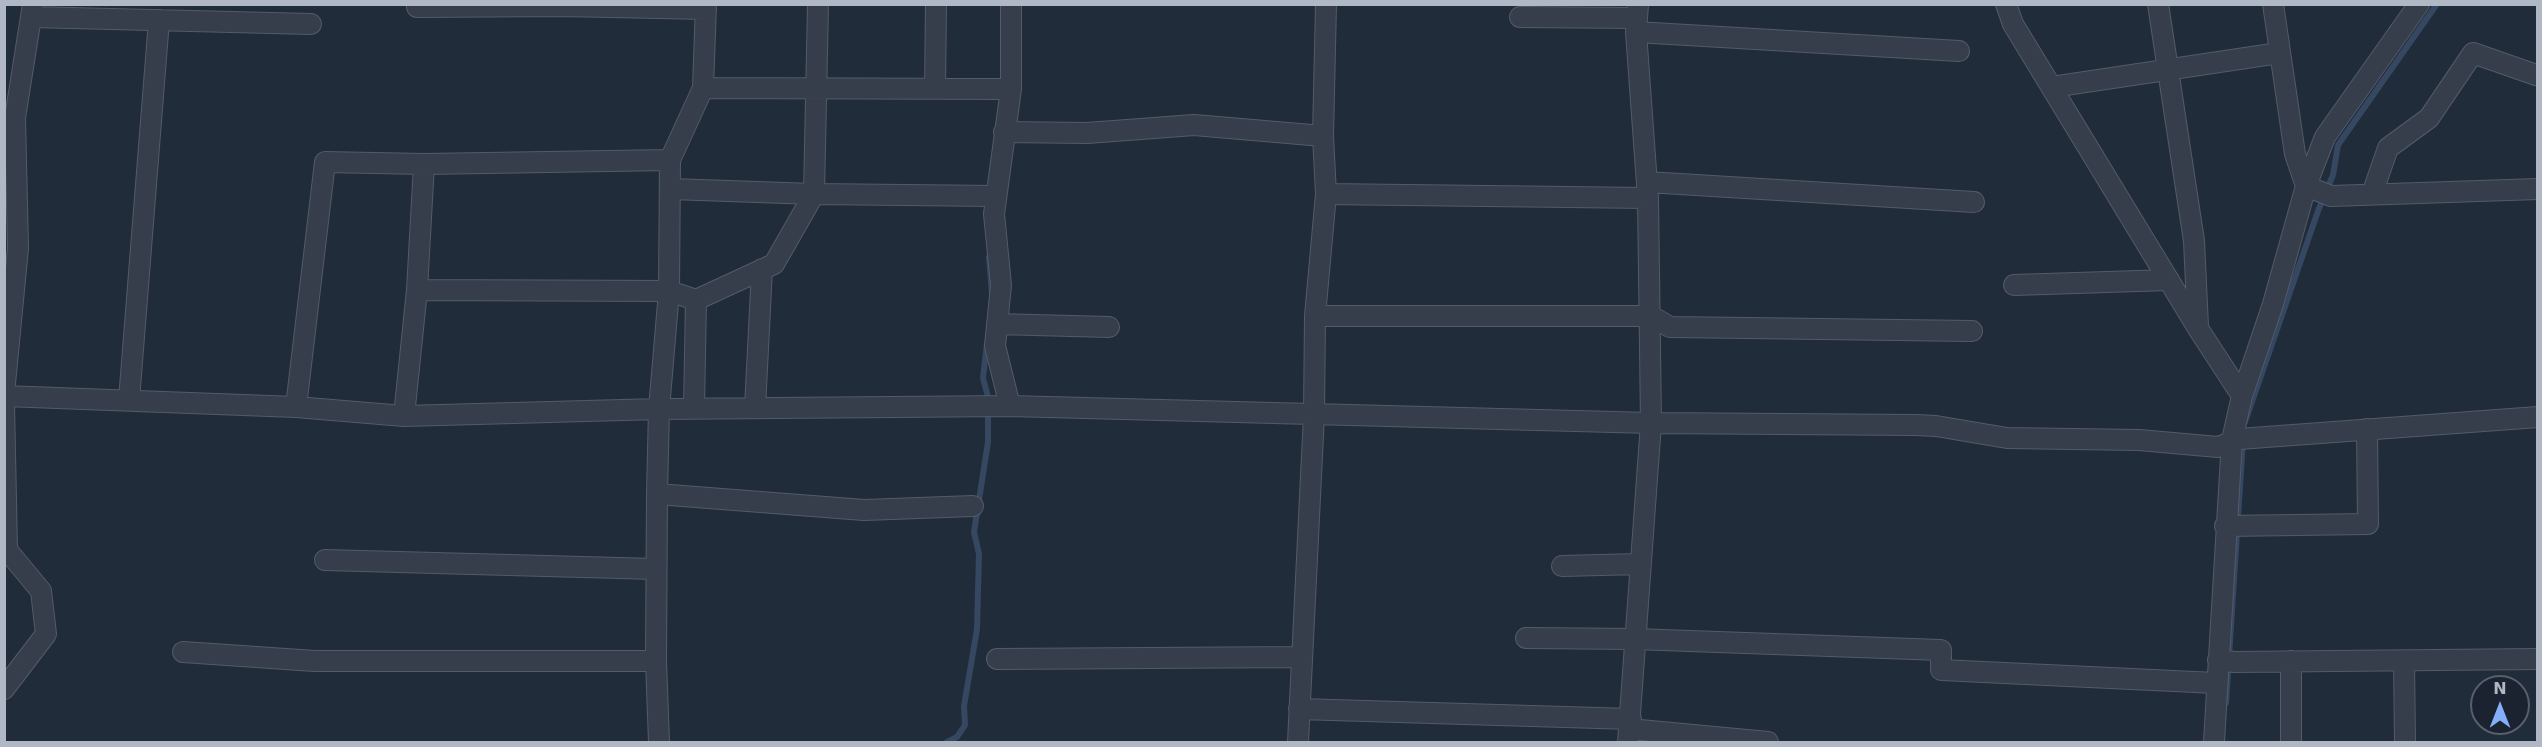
<!DOCTYPE html>
<html>
<head>
<meta charset="utf-8">
<style>
  body { margin:0 }
  #map { position:relative; width:2542px; height:747px; overflow:hidden; background:#212c3a; font-family:"DejaVu Sans",sans-serif }
  canvas { display:block }
  .frame { position:absolute; inset:0; border:6px solid #b0b8c6; pointer-events:none }
  .north { position:absolute; left:2470px; top:675px; width:60px; height:60px; box-sizing:border-box; background:#1a232f; border:2px solid #565f6b; border-radius:50%; rotate:0deg; font-size:16px; font-weight:700; line-height:24px; text-align:center; color:#b0b8c6 }
  .north::after { content:''; display:block; margin:auto; width:21px; height:27px; background:#83aff9; clip-path:polygon(50% 0,100% 100%,50% 72%,0 100%) }
</style>
</head>
<body>
<div id="map">
<canvas width="2542" height="747"></canvas>
<div class="frame"></div>
<div class="north">N</div>
</div>
<script>
const ctx = document.querySelector('canvas').getContext('2d');
ctx.lineJoin = 'round';
function shape(rows) {
  const path = new Path2D();
  for (const r of rows) {
    path.moveTo(r[0], r[1]);
    for (let i = 2; i < r.length; i += 2) path.lineTo(r[i], r[i + 1]);
  }
  return path;
}
function strokePath(path, color, width, dash) {
  ctx.strokeStyle = color;
  ctx.lineWidth = width;
  ctx.lineCap = dash ? 'butt' : 'round';
  ctx.setLineDash(dash || []);
  ctx.stroke(path);
}
strokePath(shape([
  [989,257,992,294],
  [2245,422,2318,211,2333,175,2338,145,2437,4],
  [2226,703,2243,441],
  [947,742,957,737,965,725,964,706,977,629,979,554,974,532,988,442,988,397,983,378,987,343]
]), '#354761', 6);
const minor = shape([
  [417,4,417,7,563,6,706,9],
  [2006,4,2013,24,2199,330,2242,396],
  [2158,4,2194,241,2198,326],
  [2273,4,2295,154,2306,186,2331,196,2538,189],
  [31,17,311,24],
  [1520,17,1637,18],
  [1636,32,1959,51],
  [2052,87,2279,53],
  [703,88,1011,89],
  [935,88,936,4],
  [1004,132,1087,133,1194,125,1323,136],
  [1647,182,1974,202],
  [671,189,814,194,995,196],
  [1326,194,1648,198],
  [2372,194,2388,148,2429,118,2473,53,2536,75],
  [2014,285,2169,280],
  [417,290,669,291,696,300,774,264,814,194,818,4],
  [1315,316,1651,316,1670,327,1972,331],
  [997,324,1109,327],
  [4,394,18,248,15,118,33,4],
  [4,396,296,407,404,416,659,409,1010,406,1651,423,1916,425,1936,426,2007,438,2139,440,2218,447,2239,439,2538,417],
  [129,400,159,20],
  [4,403,7,550,41,591,46,634,4,689],
  [1010,406,995,346,1001,285,994,214,1011,89,1011,4],
  [296,407,325,162,424,164,670,160],
  [694,408,696,300],
  [755,408,762,269],
  [404,416,417,290,424,164],
  [657,494,864,510,973,506],
  [2225,526,2368,524,2367,429],
  [325,560,656,569],
  [1562,566,1640,564],
  [1526,638,1634,639,1941,650,1941,670,2216,683],
  [183,652,315,661,656,661],
  [997,659,1301,657],
  [2218,660,2234,662,2538,659],
  [2404,661,2405,742],
  [1299,709,1631,719],
  [1629,729,1768,742],
  [659,742,656,661,657,494,659,409,669,291,670,160,703,88,706,4],
  [1298,742,1314,415,1315,316,1326,194,1323,136,1326,4],
  [1628,742,1651,423,1648,198,1636,32,1638,4],
  [2214,742,2232,440,2242,396,2273,304,2306,186,2325,137,2419,4],
  [2291,742,2291,661]
]);
strokePath(minor, '#535b68', 22);
strokePath(minor, '#353e4a', 20);
</script>
</body>
</html>
